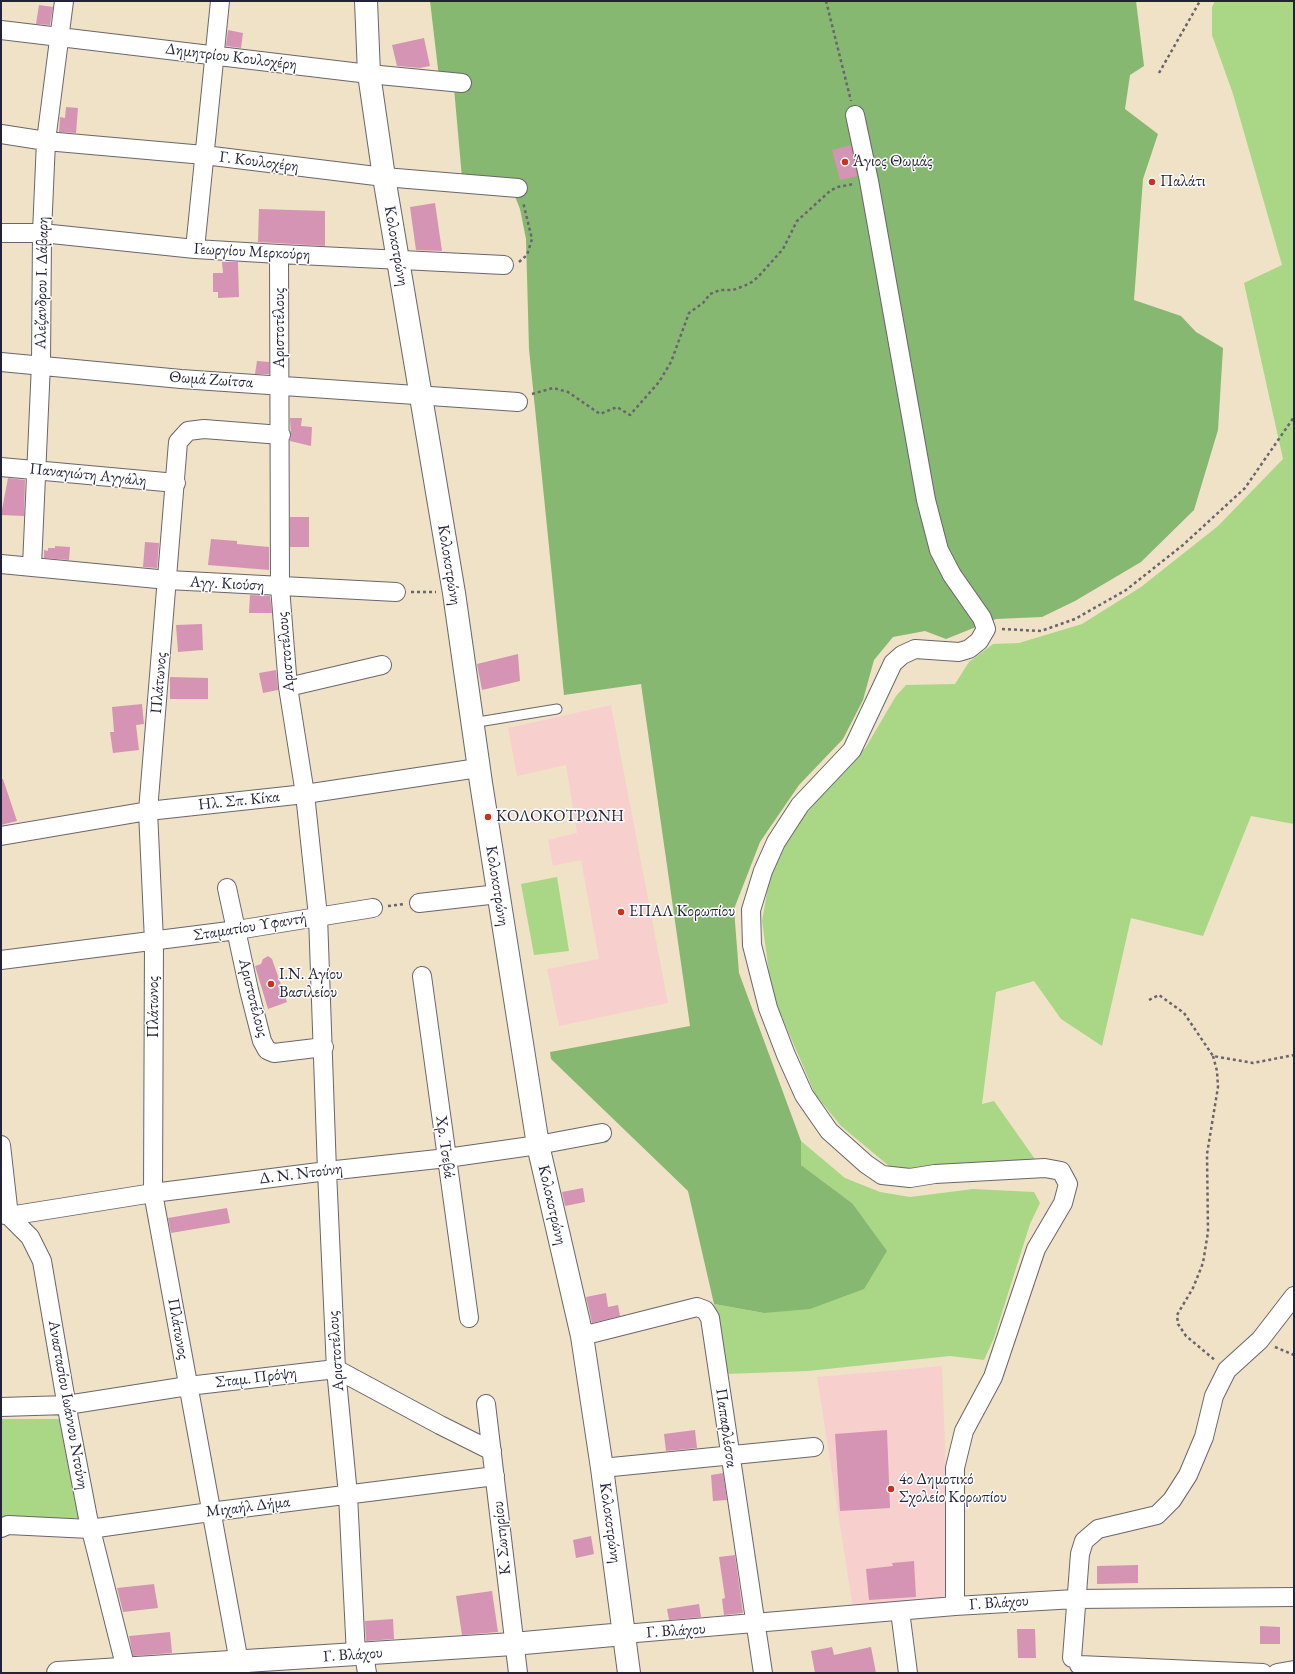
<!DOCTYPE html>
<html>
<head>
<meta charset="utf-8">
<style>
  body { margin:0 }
  #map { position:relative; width:1295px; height:1674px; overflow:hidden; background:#f0e2c6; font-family:"EB Garamond",serif }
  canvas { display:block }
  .frame { position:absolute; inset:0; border:2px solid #22223b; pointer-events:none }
</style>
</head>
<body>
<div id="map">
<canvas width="1295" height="1674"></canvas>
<div class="frame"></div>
</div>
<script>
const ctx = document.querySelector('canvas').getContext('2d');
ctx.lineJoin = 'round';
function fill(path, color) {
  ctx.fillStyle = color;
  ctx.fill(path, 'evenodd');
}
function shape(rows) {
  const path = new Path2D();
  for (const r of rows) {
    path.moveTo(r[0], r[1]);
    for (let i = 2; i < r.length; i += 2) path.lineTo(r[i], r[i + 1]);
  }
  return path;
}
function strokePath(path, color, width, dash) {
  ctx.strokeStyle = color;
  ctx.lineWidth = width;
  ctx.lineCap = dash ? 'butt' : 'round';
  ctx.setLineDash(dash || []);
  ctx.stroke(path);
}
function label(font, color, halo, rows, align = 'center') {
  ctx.font = font + ' "EB Garamond",serif';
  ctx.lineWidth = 3;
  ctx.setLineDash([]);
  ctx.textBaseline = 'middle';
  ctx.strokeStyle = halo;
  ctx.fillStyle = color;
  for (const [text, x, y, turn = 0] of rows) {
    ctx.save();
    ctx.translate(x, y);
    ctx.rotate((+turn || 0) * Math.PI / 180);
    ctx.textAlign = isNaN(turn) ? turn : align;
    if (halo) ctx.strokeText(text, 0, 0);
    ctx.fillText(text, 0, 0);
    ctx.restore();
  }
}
fill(shape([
  [611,705,668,1003,559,1026,547,969,599,959,581,860,553,866,548,840,577,833,566,765,517,776,508,728],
  [942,1366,951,1601,853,1609,817,1377]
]), '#f7d0cd');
fill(shape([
  [1215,1,1294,1,1294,824,1251,816,1203,936,1131,918,1102,1046,1061,1019,1034,981,996,992,982,1104,994,1101,1037,1162,908,1171,889,1166,841,1126,815,1094,772,994,762,921,769,881,791,832,827,788,866,747,896,696,906,685,955,684,969,662,993,644,1019,643,1082,624,1141,587,1218,526,1283,459,1244,283,1282,265,1233,94,1212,35,1212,7],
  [557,877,569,951,534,955,521,884],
  [801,1141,845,1178,880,1192,910,1197,973,1189,1034,1192,1040,1203,1030,1224,994,1338,984,1360,950,1356,808,1371,725,1374,714,1304,764,1313,852,1203,801,1165],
  [1,1419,69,1419,88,1518,1,1521]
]), '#a9d785');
fill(shape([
  [430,1,1136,1,1144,66,1130,75,1125,109,1158,134,1143,179,1134,300,1181,316,1196,332,1223,348,1218,430,1194,510,1141,562,1075,601,1042,617,996,619,946,639,925,631,893,637,874,660,863,700,843,739,799,785,760,842,734,909,739,973,801,1141,801,1165,852,1203,887,1251,864,1289,810,1309,764,1313,714,1304,688,1191,551,1059,550,1052,690,1026,641,684,564,695,529,349,526,239,520,209,514,194,463,189,454,88,440,86]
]), '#86b872');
fill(shape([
  [39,5,53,7,50,25,36,24],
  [228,30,243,33,241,48,226,46],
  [424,38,430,66,420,68,397,66,392,45],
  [66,107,78,108,76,133,59,132,60,117,65,118],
  [851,145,857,176,840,180,832,150],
  [435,203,442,251,416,250,410,207],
  [259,209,325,211,325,246,258,242],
  [222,262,238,262,239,297,218,298,218,292,213,292,213,273,223,273],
  [257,361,269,362,269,374,255,374],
  [290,418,302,418,301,426,312,427,311,446,290,441,291,435],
  [8,478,25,480,24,516,1,515],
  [290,517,309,517,309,547,290,547],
  [211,539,237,541,237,544,269,547,269,570,208,565],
  [145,542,159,543,157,568,143,567],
  [55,546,70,547,69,560,44,558,44,550,48,551,48,548,55,548],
  [250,595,270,596,272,613,249,613],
  [202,624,203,650,178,652,176,625],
  [518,654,520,681,482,690,477,664],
  [276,670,278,690,263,693,259,673],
  [170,677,208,678,208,699,170,699],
  [142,704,144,724,136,725,139,750,113,753,110,732,114,732,112,707],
  [1,779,3,779,17,821,1,825],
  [268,956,272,959,287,1002,268,1009,255,966,261,964,263,959],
  [583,1188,585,1202,565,1206,562,1192],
  [227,1208,230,1223,171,1233,168,1218],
  [606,1293,608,1307,618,1305,620,1316,592,1323,586,1297],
  [695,1430,697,1448,666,1451,664,1434],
  [887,1430,890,1508,840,1511,835,1434],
  [723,1473,727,1500,713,1501,711,1475],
  [591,1536,594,1554,576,1558,573,1540],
  [735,1555,743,1613,724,1615,722,1599,725,1598,719,1557],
  [914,1561,916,1597,869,1600,866,1569,893,1566,892,1563],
  [1138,1565,1138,1583,1097,1584,1097,1566],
  [154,1584,158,1608,123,1612,117,1588],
  [492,1591,498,1632,462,1635,456,1596],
  [699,1604,701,1617,669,1620,667,1609],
  [393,1619,394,1639,366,1641,365,1621],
  [1260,1626,1280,1627,1280,1644,1260,1644],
  [1017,1629,1035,1629,1036,1658,1018,1658],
  [170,1632,172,1653,133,1656,129,1636],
  [832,1647,834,1655,871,1647,876,1673,815,1673,811,1651]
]), '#d594b4');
const lane = shape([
  [472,723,557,709]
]);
const street = shape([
  [1,30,369,74,462,83],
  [855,115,869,181,926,500,939,550,952,575,982,618,986,629,979,641,969,649,959,652,915,649,902,655,893,663,852,750,800,805,776,842,763,871,751,910,752,945,768,1008,786,1055,804,1095,829,1131,866,1164,882,1175,910,1178,935,1174,1045,1168,1061,1171,1068,1184,1063,1203,1036,1249,993,1377,964,1431,955,1468,955,1606],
  [1,134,46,141,204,155,384,177,518,188],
  [1,233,42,233,195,249,279,254,504,265],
  [195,249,220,1],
  [279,254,280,587,288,687,305,794,318,916,327,1171,336,1369,348,1495,356,1655],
  [1,362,181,379,518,402],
  [1,467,176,483],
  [1,564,168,580,396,592],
  [32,566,41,364,42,233,46,141,64,1],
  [288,687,382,665],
  [1,836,148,811,305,794,478,768],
  [227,888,249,990,262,1041,267,1050,274,1053,324,1047],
  [419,903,498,894],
  [1,960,237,930,373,908],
  [422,976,469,1318],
  [1,1145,9,1216,30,1237,42,1261,69,1419,88,1518,127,1673],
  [1,1214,9,1216,153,1193,327,1171,447,1158,538,1145,602,1133],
  [582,1336,697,1307,705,1310,710,1318,763,1673],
  [486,1404,518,1673],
  [1,1407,67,1405,188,1386,336,1369,440,1425,492,1451],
  [602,1468,814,1447],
  [1,1528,8,1525,90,1529,210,1512,495,1476],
  [900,1611,908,1673],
  [624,1634,955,1606,1075,1599,1294,1597],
  [364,1654,367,1673],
  [1072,1658,1080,1554,1084,1541,1098,1529,1157,1515,1172,1500,1188,1475,1204,1437,1214,1396,1227,1370,1260,1340,1294,1296],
  [1079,1665,1263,1673],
  [241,1673,153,1193,154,941,148,811,178,442,188,431,204,429,281,435],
  [1277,1673,1294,1670]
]);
const secondary = shape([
  [366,1,369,74,384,177,454,593,481,783,538,1145,582,1336,602,1468,629,1673],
  [58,1673,513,1644,624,1634]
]);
strokePath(lane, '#6a656c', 11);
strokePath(street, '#6a656c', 20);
strokePath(secondary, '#6a656c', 24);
strokePath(shape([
  [826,1,851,101],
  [1159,73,1200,1],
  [519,262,527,255,532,239,523,202],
  [532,394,553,388,568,392,600,414,617,407,630,415,659,382,671,362,689,313,703,303,710,294,720,290,733,290,749,284,758,277,783,249,797,221,830,191,837,187,854,184],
  [411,592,436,592],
  [1002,629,1041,631,1075,619,1126,590,1183,545,1245,488,1294,417],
  [388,906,405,904],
  [1149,1000,1159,995,1184,1013,1213,1056,1253,1063,1294,1055],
  [1213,1056,1217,1071,1218,1087,1207,1154,1208,1232,1203,1263,1193,1288,1177,1315,1178,1324,1186,1336,1216,1361],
  [1275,1347,1294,1355]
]), '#6a656c', 2.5, [3, 3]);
strokePath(lane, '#fff', 9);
strokePath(street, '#fff', 18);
strokePath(secondary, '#fff', 22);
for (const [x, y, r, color] of [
  [845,162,4,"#c8321e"],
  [1152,182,4,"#c8321e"],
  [488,817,4,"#c8321e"],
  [621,912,4,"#c8321e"],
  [271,984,4,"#c8321e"],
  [891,1489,4,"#c8321e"]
]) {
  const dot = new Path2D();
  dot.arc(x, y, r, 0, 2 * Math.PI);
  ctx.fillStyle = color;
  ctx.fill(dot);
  strokePath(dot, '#fff', 1.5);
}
label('16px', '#22223b', '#fff', [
  ["Δημητρίου Κουλοχέρη",231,57,7],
  ["Γ. Κουλοχέρη",259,162,7],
  ["Κολοκοτρώνη",396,246,80],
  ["Γεωργίου Μερκούρη",252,252,3],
  ["Αλεζανδρου Ι. Δάβαρη",42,283,-89],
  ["Αριστοτέλους",280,328,-90],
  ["Θωμά Ζωίτσα",211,380,4],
  ["Παναγιώτη Αγγάλη",88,475,6],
  ["Κολοκοτρώνη",449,565,81],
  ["Αγγ. Κιούση",227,584,3],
  ["Αριστοτέλους",286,652,-95],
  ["Πλάτωνος",159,683,-85],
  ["Ηλ. Σπ. Κίκα",239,801,-6],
  ["Κολοκοτρώνη",497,886,81],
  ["Σταματίου Υφαντή",250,927,-9],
  ["Αριστοτέλους",253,998,76],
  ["Πλάτωνος",154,1007,-90],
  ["Χρ. Τσεβά",445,1147,82],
  ["Δ. Ν. Ντούνη",301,1174,-7],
  ["Κολοκοτρώνη",552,1205,77],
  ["Πλάτωνος",178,1329,80],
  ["Αριστοτέλους",336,1351,-94],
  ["Σταμ. Πρόψη",256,1378,-7],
  ["Αναστασίου Ιωάννου Ντούνη",68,1405,80],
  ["Παπαφλέσσα",726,1428,82],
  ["Μιχαήλ Δήμα",248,1507,-7],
  ["Κολοκοτρώνη",610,1523,82],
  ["Κ. Σωτηρίου",502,1538,-96],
  ["Γ. Βλάχου",999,1603,-4],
  ["Γ. Βλάχου",676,1631,-4],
  ["Γ. Βλάχου",353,1655,-4]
]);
label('16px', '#22223b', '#fff', [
  ["Άγιος Θωμάς",853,162],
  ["Παλάτι",1160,182],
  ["ΚΟΛΟΚΟΤΡΩΝΗ",496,817],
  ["ΕΠΑΛ Κορωπίου",629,912],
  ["Ι.Ν. Αγίου",279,975],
  ["Βασιλείου",279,993],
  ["4ο Δημοτικό",899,1480],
  ["Σχολείο Κορωπίου",899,1498]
], 'left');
</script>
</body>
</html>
